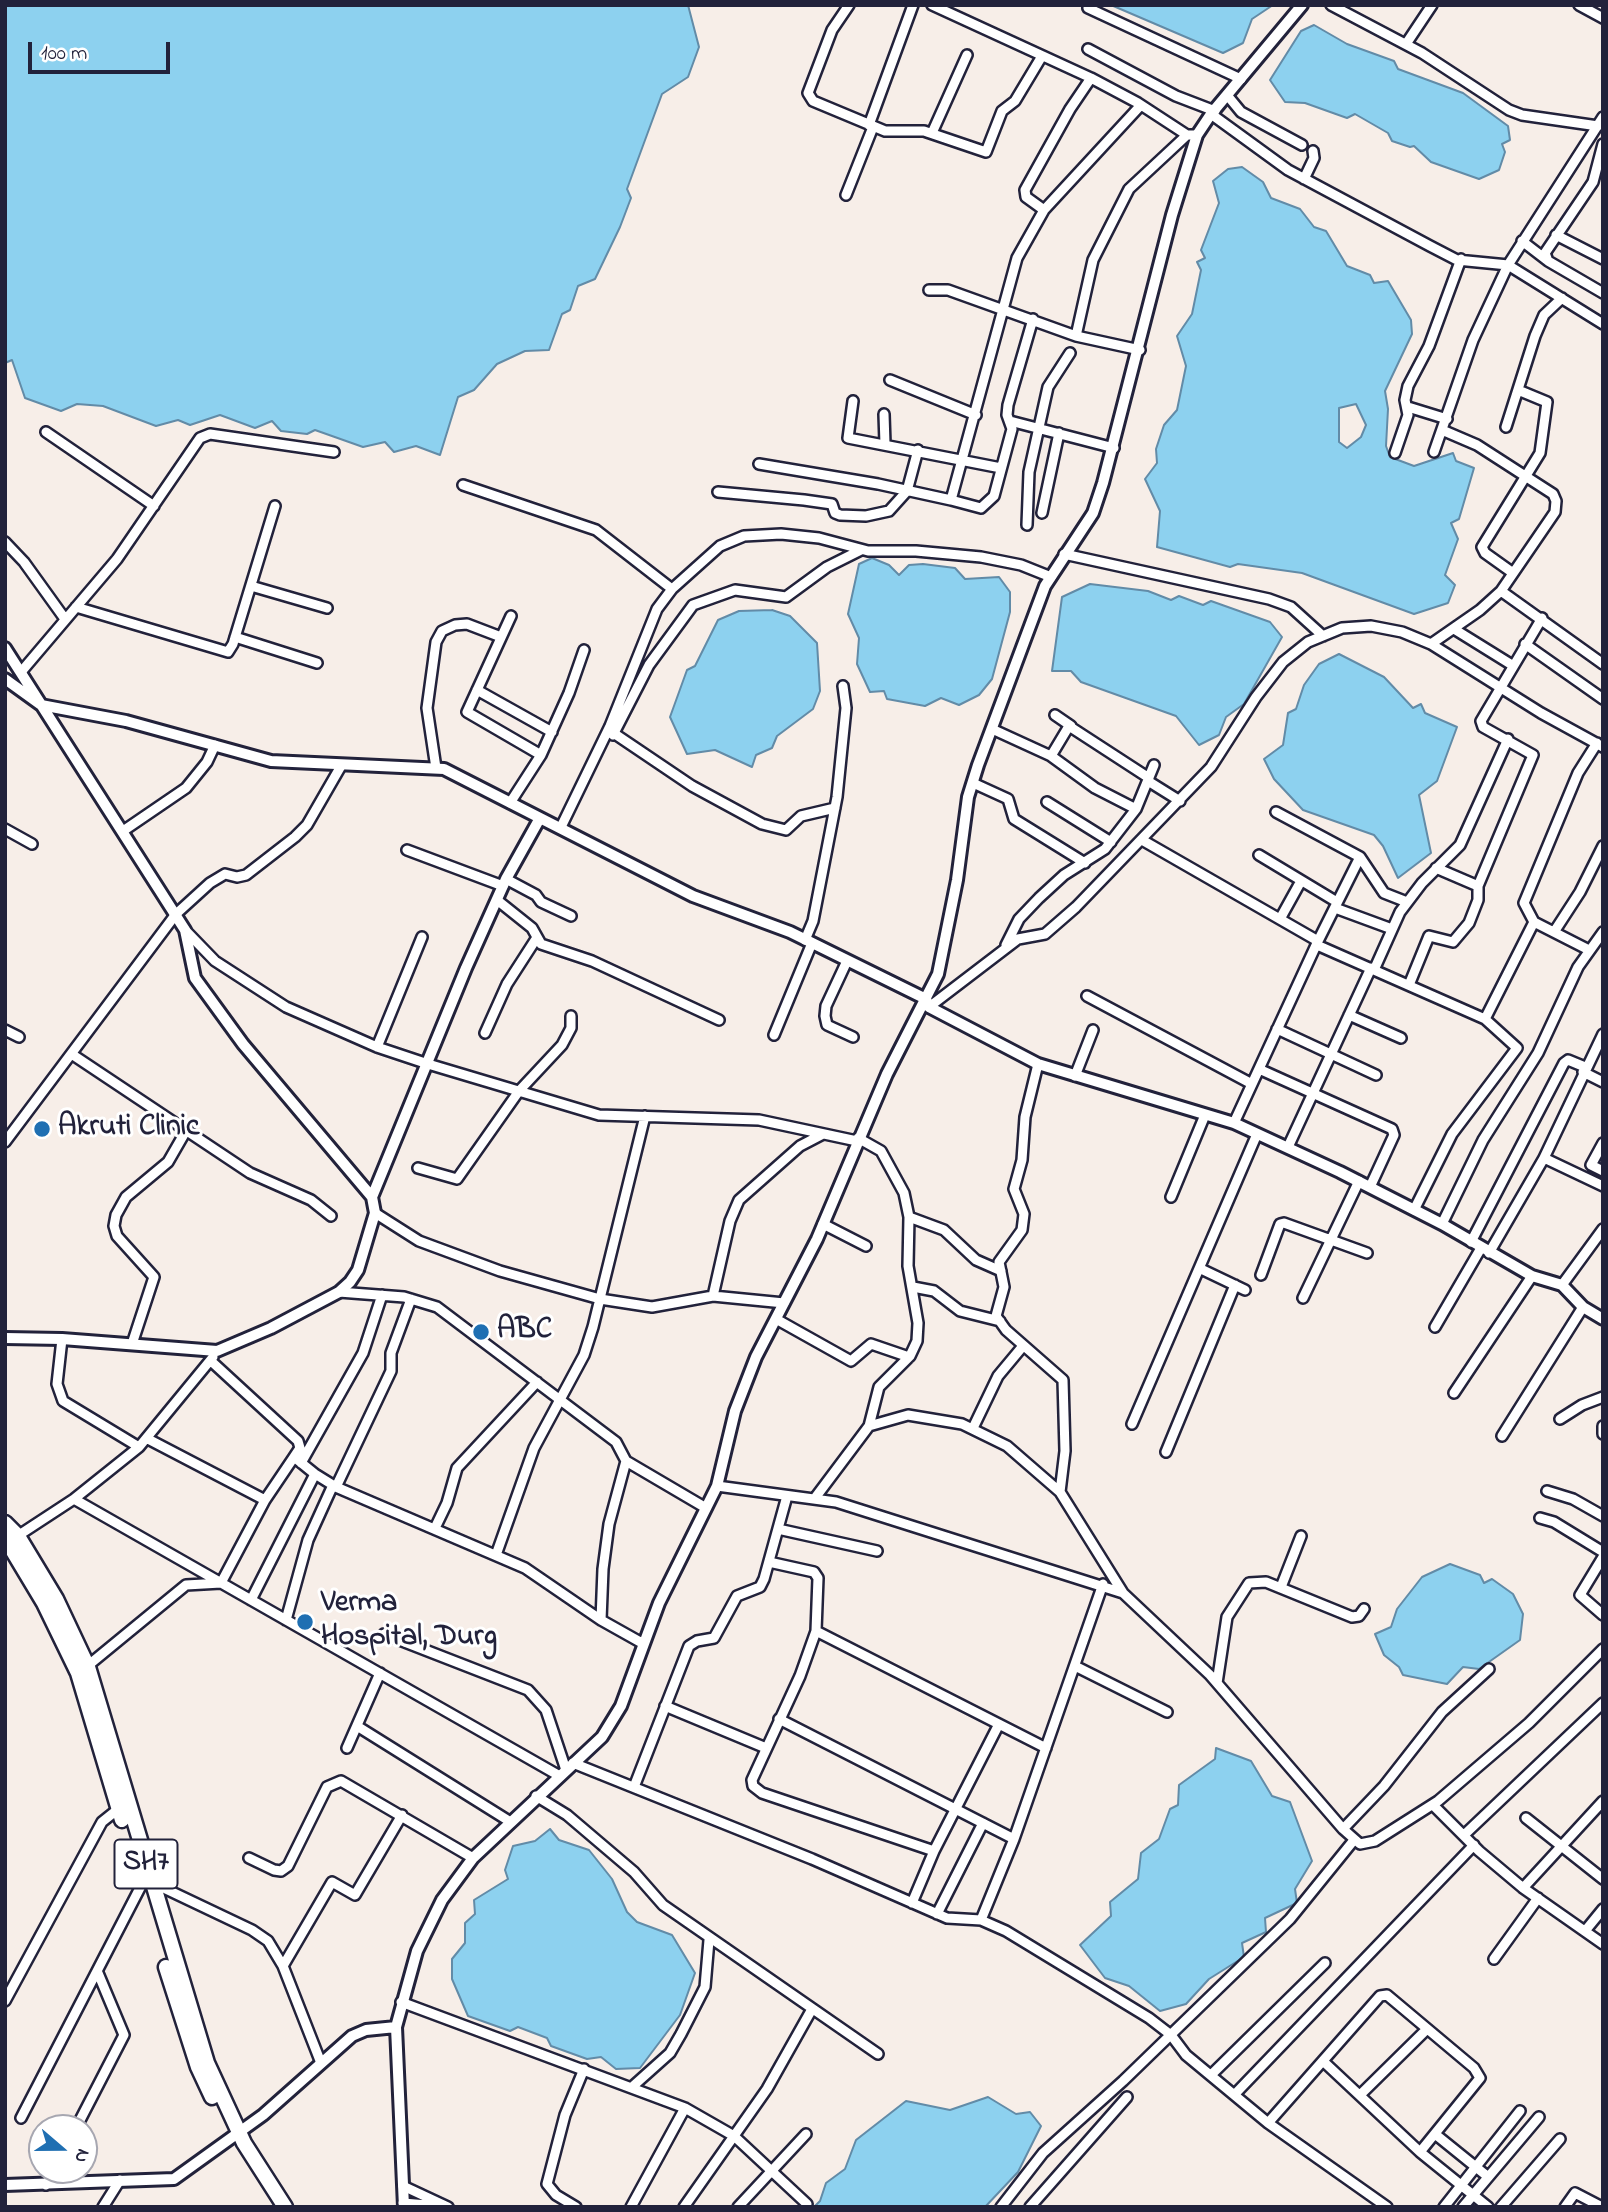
<!DOCTYPE html>
<html>
<head>
<meta charset="utf-8">
<style>
  body { margin:0 }
  #map { position:relative; width:1608px; height:2212px; overflow:hidden; background:#f7eee8; font-family:"Indie Flower",sans-serif }
  canvas { display:block }
  .frame { position:absolute; inset:0; border:7px solid #22223b; pointer-events:none }
  .north { position:absolute; left:28px; top:2114px; width:70px; height:70px; box-sizing:border-box; background:#fff; border:2px solid #a7a7b1; border-radius:50%; rotate:110deg; font-size:19px; font-weight:700; line-height:28px; text-align:center; color:#22223b }
  .north::after { content:''; display:block; margin:auto; width:24px; height:32px; background:#1f6fb2; clip-path:polygon(50% 0,100% 100%,50% 72%,0 100%) }
  .scale { position:absolute; left:28px; top:42px; width:142px; height:32px; box-sizing:border-box; border:4px solid #22223b; border-top:0; padding-left:9px; font-size:21px; line-height:24px; white-space:nowrap; color:#22223b; -webkit-text-stroke:5px #fff; paint-order:stroke }
</style>
</head>
<body>
<div id="map">
<canvas width="1608" height="2212"></canvas>
<div class="frame"></div>
<div class="north">N</div>
<div class="scale">100 m</div>
</div>
<script>
const ctx = document.querySelector('canvas').getContext('2d');
ctx.lineJoin = 'round';
function fill(path, color) {
  ctx.fillStyle = color;
  ctx.fill(path, 'evenodd');
}
function shape(rows) {
  const path = new Path2D();
  for (const r of rows) {
    path.moveTo(r[0], r[1]);
    for (let i = 2; i < r.length; i += 2) path.lineTo(r[i], r[i + 1]);
  }
  return path;
}
function strokePath(path, color, width, dash) {
  ctx.strokeStyle = color;
  ctx.lineWidth = width;
  ctx.lineCap = dash ? 'butt' : 'round';
  ctx.setLineDash(dash || []);
  ctx.stroke(path);
}
function label(font, color, halo, rows, align = 'center') {
  ctx.font = font + ' "Indie Flower",sans-serif';
  ctx.lineWidth = 6;
  ctx.setLineDash([]);
  ctx.textBaseline = 'middle';
  ctx.strokeStyle = halo;
  ctx.fillStyle = color;
  for (const [text, x, y, turn = 0] of rows) {
    ctx.save();
    ctx.translate(x, y);
    ctx.rotate((+turn || 0) * Math.PI / 180);
    ctx.textAlign = isNaN(turn) ? turn : align;
    if (halo) ctx.strokeText(text, 0, 0);
    ctx.fillText(text, 0, 0);
    ctx.restore();
  }
}
const water = shape([
  [5,5,688,5,699,47,688,77,662,94,627,189,631,198,620,227,595,279,578,286,570,310,562,314,549,350,525,351,497,364,474,390,458,397,440,455,416,446,394,452,385,442,363,447,315,430,307,434,281,431,272,421,255,428,220,415,190,425,178,420,156,426,103,406,77,404,61,411,25,398,12,360,5,363,5,5],
  [1111,5,1273,5,1252,19,1243,43,1223,53,1111,5],
  [1314,25,1347,44,1394,61,1398,69,1463,93,1508,126,1510,140,1502,144,1505,152,1499,170,1479,179,1431,162,1414,146,1410,147,1392,141,1388,133,1355,114,1347,118,1305,103,1285,102,1270,80,1301,31,1314,25],
  [1242,167,1263,182,1271,198,1300,209,1314,227,1326,231,1347,266,1370,275,1374,283,1388,281,1411,320,1412,334,1385,391,1388,409,1386,446,1390,457,1414,466,1453,453,1456,461,1474,468,1459,519,1451,523,1458,539,1445,575,1455,585,1448,603,1414,614,1302,573,1238,564,1230,567,1157,547,1160,511,1145,479,1157,463,1156,449,1164,425,1177,410,1186,366,1177,336,1192,314,1201,270,1197,262,1205,258,1201,250,1219,203,1213,181,1228,169,1242,167],
  [1356,404,1366,425,1361,437,1347,448,1339,442,1339,408,1356,404],
  [872,558,889,565,899,575,909,565,923,564,955,568,965,579,999,577,1010,592,1010,612,992,679,979,695,959,705,941,698,925,706,887,699,884,691,870,692,857,664,859,638,848,614,859,564,872,558],
  [1090,584,1148,591,1171,600,1179,596,1203,605,1211,601,1270,622,1282,637,1244,704,1226,717,1219,735,1199,745,1176,716,1081,682,1071,671,1052,671,1062,597,1090,584],
  [772,610,790,616,817,643,820,691,813,709,777,736,772,748,756,755,752,767,715,750,687,754,670,717,687,670,695,666,718,620,739,611,772,610],
  [1339,654,1384,677,1413,708,1421,704,1425,713,1457,727,1437,781,1419,795,1431,853,1398,878,1383,846,1374,835,1303,810,1274,779,1264,759,1283,745,1288,713,1296,709,1304,685,1319,664,1339,654],
  [1450,1564,1480,1575,1484,1583,1492,1579,1513,1594,1523,1614,1520,1640,1479,1669,1463,1667,1447,1684,1403,1675,1399,1667,1384,1655,1375,1634,1391,1627,1397,1609,1422,1577,1450,1564],
  [1216,1748,1251,1761,1272,1796,1290,1802,1312,1861,1295,1889,1297,1903,1265,1918,1266,1932,1242,1943,1244,1957,1209,1979,1186,2004,1160,2011,1129,1986,1105,1978,1080,1945,1111,1916,1110,1902,1138,1879,1141,1853,1159,1839,1170,1809,1178,1805,1179,1785,1215,1759,1216,1748],
  [550,1829,559,1840,589,1850,612,1879,627,1912,637,1922,672,1935,695,1973,680,2015,640,2068,616,2069,601,2057,587,2059,551,2046,547,2038,518,2027,510,2031,468,2016,452,1979,452,1959,465,1943,465,1923,475,1914,474,1900,508,1879,505,1870,513,1846,535,1841,550,1829],
  [988,2097,1016,2114,1030,2112,1041,2126,1018,2172,985,2207,814,2207,820,2201,826,2183,845,2169,856,2140,906,2101,950,2110,988,2097]
]);
fill(water, '#8dd1ef');
strokePath(water, '#628ba7', 2);
const minor = shape([
  [849,5,832,30,808,93,813,101,885,131,924,131,986,152,1002,111,1015,101,1042,56],
  [932,5,1091,78,1138,103,1187,135,1197,135],
  [1331,5,1422,53,1509,110,1522,115,1598,126],
  [1579,5,1603,18],
  [1088,8,1241,79],
  [1406,44,1432,5],
  [1088,49,1176,96,1215,111],
  [1227,95,1241,112,1302,145],
  [1211,114,1288,170,1430,246,1457,260,1508,265,1603,117],
  [869,125,913,5],
  [932,133,967,55],
  [1304,179,1314,158,1313,151],
  [846,195,873,127],
  [1044,210,1026,197,1025,190,1070,109,1091,78],
  [1556,235,1603,259],
  [1522,241,1548,261,1603,293],
  [1548,261,1545,253,1593,182,1603,144],
  [929,290,948,290,1076,336,1140,350],
  [1076,336,1093,260,1129,189,1187,135],
  [890,380,976,415],
  [853,401,848,438,1001,468],
  [1408,407,1447,419],
  [884,414,885,444],
  [1010,421,1114,448],
  [1506,427,1535,336,1544,315,1562,298],
  [1442,430,1477,445,1553,494,1556,501,1555,512,1501,591],
  [46,432,154,506],
  [1434,452,1473,340,1508,265,1603,324],
  [1395,453,1408,415,1405,400,1408,386,1429,346,1461,259],
  [759,464,878,484,951,500,1017,258,1044,210,1141,105],
  [463,485,596,530,672,589],
  [718,492,804,500,832,504,835,513,840,515,866,516,889,511,907,491,918,450],
  [951,500,981,508,994,496,1012,429,1007,415,1008,405,1033,319],
  [1042,513,1059,433],
  [1027,525,1029,472,1048,387,1070,353],
  [5,542,24,562,65,619],
  [1064,554,1269,599,1291,607,1323,636],
  [1513,573,1485,553,1482,547,1540,453,1547,402,1518,390],
  [251,586,327,608],
  [76,607,228,652,233,644,275,506],
  [511,616,467,712,541,755],
  [1454,629,1512,665],
  [235,637,317,663],
  [1431,644,1480,610,1501,591,1603,664],
  [1525,644,1603,699],
  [21,672,117,559,200,438,210,434,334,452],
  [477,690,552,732],
  [1055,715,1071,726],
  [992,729,1051,756,1095,788,1136,809],
  [612,732,692,786,762,824,786,830,801,816,835,808],
  [613,735,649,665,693,605,735,590,786,597,827,567,861,550],
  [1051,756,1069,726,1149,778],
  [436,768,427,708,436,642,442,631,455,625,467,624,501,637],
  [1148,781,1180,801],
  [973,783,1008,799,1014,819,1085,863],
  [1047,802,1111,842],
  [510,803,541,755,569,693,584,650],
  [1276,812,1360,857,1384,893,1407,902],
  [561,827,610,726,657,609,672,589,720,546,744,536,781,534,819,538,868,551,916,551,981,557,1021,565,1051,577],
  [5,829,32,844],
  [123,831,186,788,207,762,215,745],
  [1142,840,1318,941,1234,1123],
  [407,850,503,886],
  [1259,855,1337,902],
  [1436,868,1478,886],
  [506,879,536,895,541,902,571,916],
  [497,900,532,928,541,944,592,961,719,1020],
  [1335,908,1392,929],
  [1280,919,1301,881],
  [1534,922,1589,950],
  [185,930,215,961,286,1007,377,1047,428,1064,599,1115,759,1120,857,1141],
  [1554,932,1580,892,1603,846],
  [805,940,813,921,837,797,846,708,843,686],
  [1318,941,1360,857],
  [1006,945,1019,919,1039,898,1064,875,1105,849,1136,809,1154,765],
  [1317,945,1485,1019,1534,922,1524,903,1578,773,1597,743],
  [847,961,826,1006,825,1016,827,1025,853,1037],
  [1374,970,1400,912,1422,883,1460,845,1508,739],
  [1409,985,1429,936,1453,942,1469,923,1478,900,1478,886,1533,755,1483,727,1481,721,1542,618],
  [1087,996,1252,1084],
  [929,1007,1018,939,1045,934,1076,907,1211,767,1256,697,1283,662,1308,642,1342,628,1371,626,1402,632,1431,644,1541,713,1603,747],
  [1349,1015,1401,1038],
  [1277,1029,1376,1075],
  [5,1030,19,1037],
  [485,1033,507,984,536,939],
  [1603,1034,1544,1158,1603,1186],
  [774,1035,812,943],
  [377,1047,422,937],
  [73,1055,250,1173,311,1200,331,1216],
  [1038,1064,1025,1117,1022,1160,1014,1189,1024,1214,1022,1230,999,1262,1004,1287,996,1316,1006,1330,1063,1380,1065,1451,1060,1492],
  [1259,1069,1392,1129,1394,1135,1370,1187],
  [1583,1072,1603,1082],
  [1075,1076,1093,1030],
  [858,1138,881,1151,904,1193,909,1217,908,1266,918,1323,917,1341,910,1356,879,1387,869,1426],
  [5,1142,176,914,210,883,225,874,237,877,246,875,295,837,307,825,341,766],
  [1603,1143,1591,1165,1603,1171],
  [1288,1147,1371,968],
  [418,1168,457,1179,519,1091,562,1045,571,1028,571,1016],
  [1171,1197,1205,1115],
  [1414,1210,1452,1134,1517,1048,1485,1019],
  [375,1213,419,1241,500,1271,600,1299,652,1307,713,1296,784,1303],
  [909,1217,944,1230,976,1260,1001,1271],
  [823,1224,866,1246],
  [1442,1224,1483,1140,1538,1053,1578,967,1603,932],
  [1471,1242,1564,1063,1568,1060,1585,1067],
  [1489,1253,1544,1158],
  [1201,1269,1245,1290],
  [1261,1275,1280,1224,1284,1223,1367,1253],
  [1562,1285,1603,1229],
  [913,1287,934,1291,960,1311,1000,1321],
  [339,1292,404,1297,437,1307,616,1442,626,1461,609,1524,603,1569,601,1620],
  [713,1296,730,1221,739,1200,800,1146,823,1134],
  [1303,1298,1359,1181],
  [776,1319,851,1361,871,1344,909,1357],
  [1435,1327,1481,1248],
  [62,1339,57,1384,63,1401,139,1447],
  [132,1344,154,1277,117,1236,114,1226,116,1215,126,1197,168,1162,187,1129],
  [211,1361,298,1441,300,1448,294,1457,315,1474,336,1487,525,1568,601,1620,642,1643],
  [1454,1393,1532,1276],
  [1560,1419,1582,1405,1603,1397],
  [1132,1424,1257,1134],
  [1603,1426,1603,1434],
  [973,1428,998,1376,1023,1346],
  [1502,1436,1583,1307],
  [148,1439,265,1500],
  [1166,1452,1235,1285],
  [626,1461,706,1508],
  [301,1463,363,1353,382,1295],
  [717,1486,836,1502,1123,1593,1210,1675,1343,1829,1360,1844,1375,1841,1438,1801,1529,1723,1603,1649],
  [336,1487,391,1371,391,1353,411,1299],
  [1547,1491,1573,1499,1603,1516],
  [815,1498,869,1426,908,1415,962,1424,1007,1446,1060,1492,1123,1593],
  [74,1499,558,1775],
  [1540,1518,1554,1522,1603,1552],
  [435,1528,447,1503,457,1468,537,1382],
  [778,1529,877,1551],
  [16,1537,74,1499,139,1447,213,1357],
  [496,1555,534,1448,584,1355,593,1327,645,1116],
  [1603,1557,1580,1595,1603,1615],
  [769,1562,814,1572,818,1578,816,1631,800,1676,752,1780,753,1786,762,1793,934,1851],
  [1281,1587,1301,1536],
  [251,1600,315,1474],
  [286,1620,308,1540,333,1485],
  [816,1631,1046,1748],
  [384,1634,528,1690,546,1710,566,1770],
  [1075,1666,1167,1712],
  [85,1668,186,1585,221,1583,265,1500,294,1457],
  [1217,1683,1227,1617,1249,1583,1266,1582,1352,1617,1359,1616,1364,1609],
  [665,1706,766,1748],
  [779,1719,1014,1839],
  [357,1726,509,1821],
  [347,1748,380,1673],
  [573,1763,812,1859,947,1918,981,1920,1006,1931,1149,2018,1171,2035,1186,2055,1268,2123,1387,2207],
  [634,1787,689,1646,697,1641,714,1638,737,1596,760,1587,764,1579,787,1496],
  [536,1796,567,1815,634,1872,663,1905,878,2054],
  [1433,1805,1479,1851,1523,1888,1603,1944],
  [1526,1818,1603,1879],
  [1343,1829,1384,1786,1442,1712,1489,1669],
  [1464,1835,1603,1703],
  [249,1858,274,1870,281,1871,288,1866,327,1787,341,1781,473,1858],
  [1523,1888,1603,1801],
  [912,1903,934,1851,999,1724],
  [937,1914,983,1823],
  [981,1920,1014,1839,1103,1584],
  [1585,1931,1603,1909],
  [1494,1959,1538,1898],
  [283,1966,332,1882,355,1895,402,1815],
  [5,2001,102,1822,122,1806],
  [401,2002,685,2108,734,2136,807,2204],
  [1324,2062,1420,2152,1488,2207],
  [1211,2075,1325,1963],
  [632,2087,670,2053,681,2034,705,1987,709,1940],
  [1235,2094,1474,1845],
  [1360,2095,1426,2030],
  [21,2118,142,1884,151,1882,252,1930,268,1941,283,1966,321,2063],
  [1268,2123,1380,1996,1387,1995,1474,2068,1480,2078,1420,2152],
  [76,2128,124,2035,98,1973],
  [1435,2134,1487,2176],
  [46,2185,54,2170],
  [403,2186,448,2207],
  [403,2203,440,2206],
  [103,2207,120,2180],
  [576,2207,556,2195,547,2184,565,2115,584,2069],
  [631,2207,685,2108],
  [684,2207,767,2089,812,2009],
  [738,2207,806,2134],
  [1001,2207,1043,2153,1123,2081,1290,1919,1354,1840],
  [1030,2207,1127,2097],
  [1444,2207,1520,2111],
  [1463,2207,1539,2117],
  [1501,2207,1560,2139],
  [1565,2207,1575,2193,1602,2207]
]);
const tertiary = shape([
  [5,648,185,930,195,978,243,1044,372,1197],
  [5,679,41,705,126,721,271,761,444,769,693,896,790,932,926,999,929,1007,1038,1064,1234,1123,1340,1172,1442,1224,1532,1276,1562,1285,1583,1307,1603,1319],
  [5,1338,62,1339,217,1351,271,1328,339,1292,350,1282,358,1270,375,1213,372,1197,466,968,506,879,540,818],
  [5,2185,174,2179,263,2115,352,2036,366,2030,396,2027],
  [404,2207,396,2027,417,1951,442,1900,473,1858,602,1737,621,1706,659,1603,717,1486,735,1411,756,1357,817,1239,887,1074,938,974,957,880,968,797,978,765,1045,586,1093,513,1103,483,1172,215,1197,135,1211,114,1302,5]
]);
const primary = shape([
  [5,1523,18,1536,56,1599,88,1667,207,2063,244,2143,285,2207],
  [5,1538,44,1603,78,1673,122,1820],
  [166,1967,198,2067,212,2097]
]);
strokePath(minor, '#22223b', 14);
strokePath(tertiary, '#22223b', 16);
strokePath(primary, '#22223b', 19);
strokePath(minor, '#fff', 9);
strokePath(tertiary, '#fff', 10);
strokePath(primary, '#fff', 14);
for (const [x, y, r, color] of [
  [42,1129,9,"#1f6fb2"],
  [481,1332,9,"#1f6fb2"],
  [305,1622,9,"#1f6fb2"]
]) {
  const dot = new Path2D();
  dot.arc(x, y, r, 0, 2 * Math.PI);
  ctx.fillStyle = color;
  ctx.fill(dot);
  strokePath(dot, '#fff', 2.5);
}
for (const [x, y, w] of [
  [146,1864,63]
]) {
  const box = new Path2D();
  box.roundRect(x - w / 2, y - 24.5, w, 49, 5);
  ctx.fillStyle = '#fff';
  ctx.fill(box);
  strokePath(box, '#22223b', 2);
}
label('bold 28px', '#22223b', null, [
  ["SH7",146,1864]
]);
label('bold 30px', '#22223b', '#fff', [
  ["Akruti Clinic",58,1129],
  ["ABC",497,1332],
  ["Verma",321,1605],
  ["Hospital, Durg",321,1639]
], 'left');
</script>
</body>
</html>
